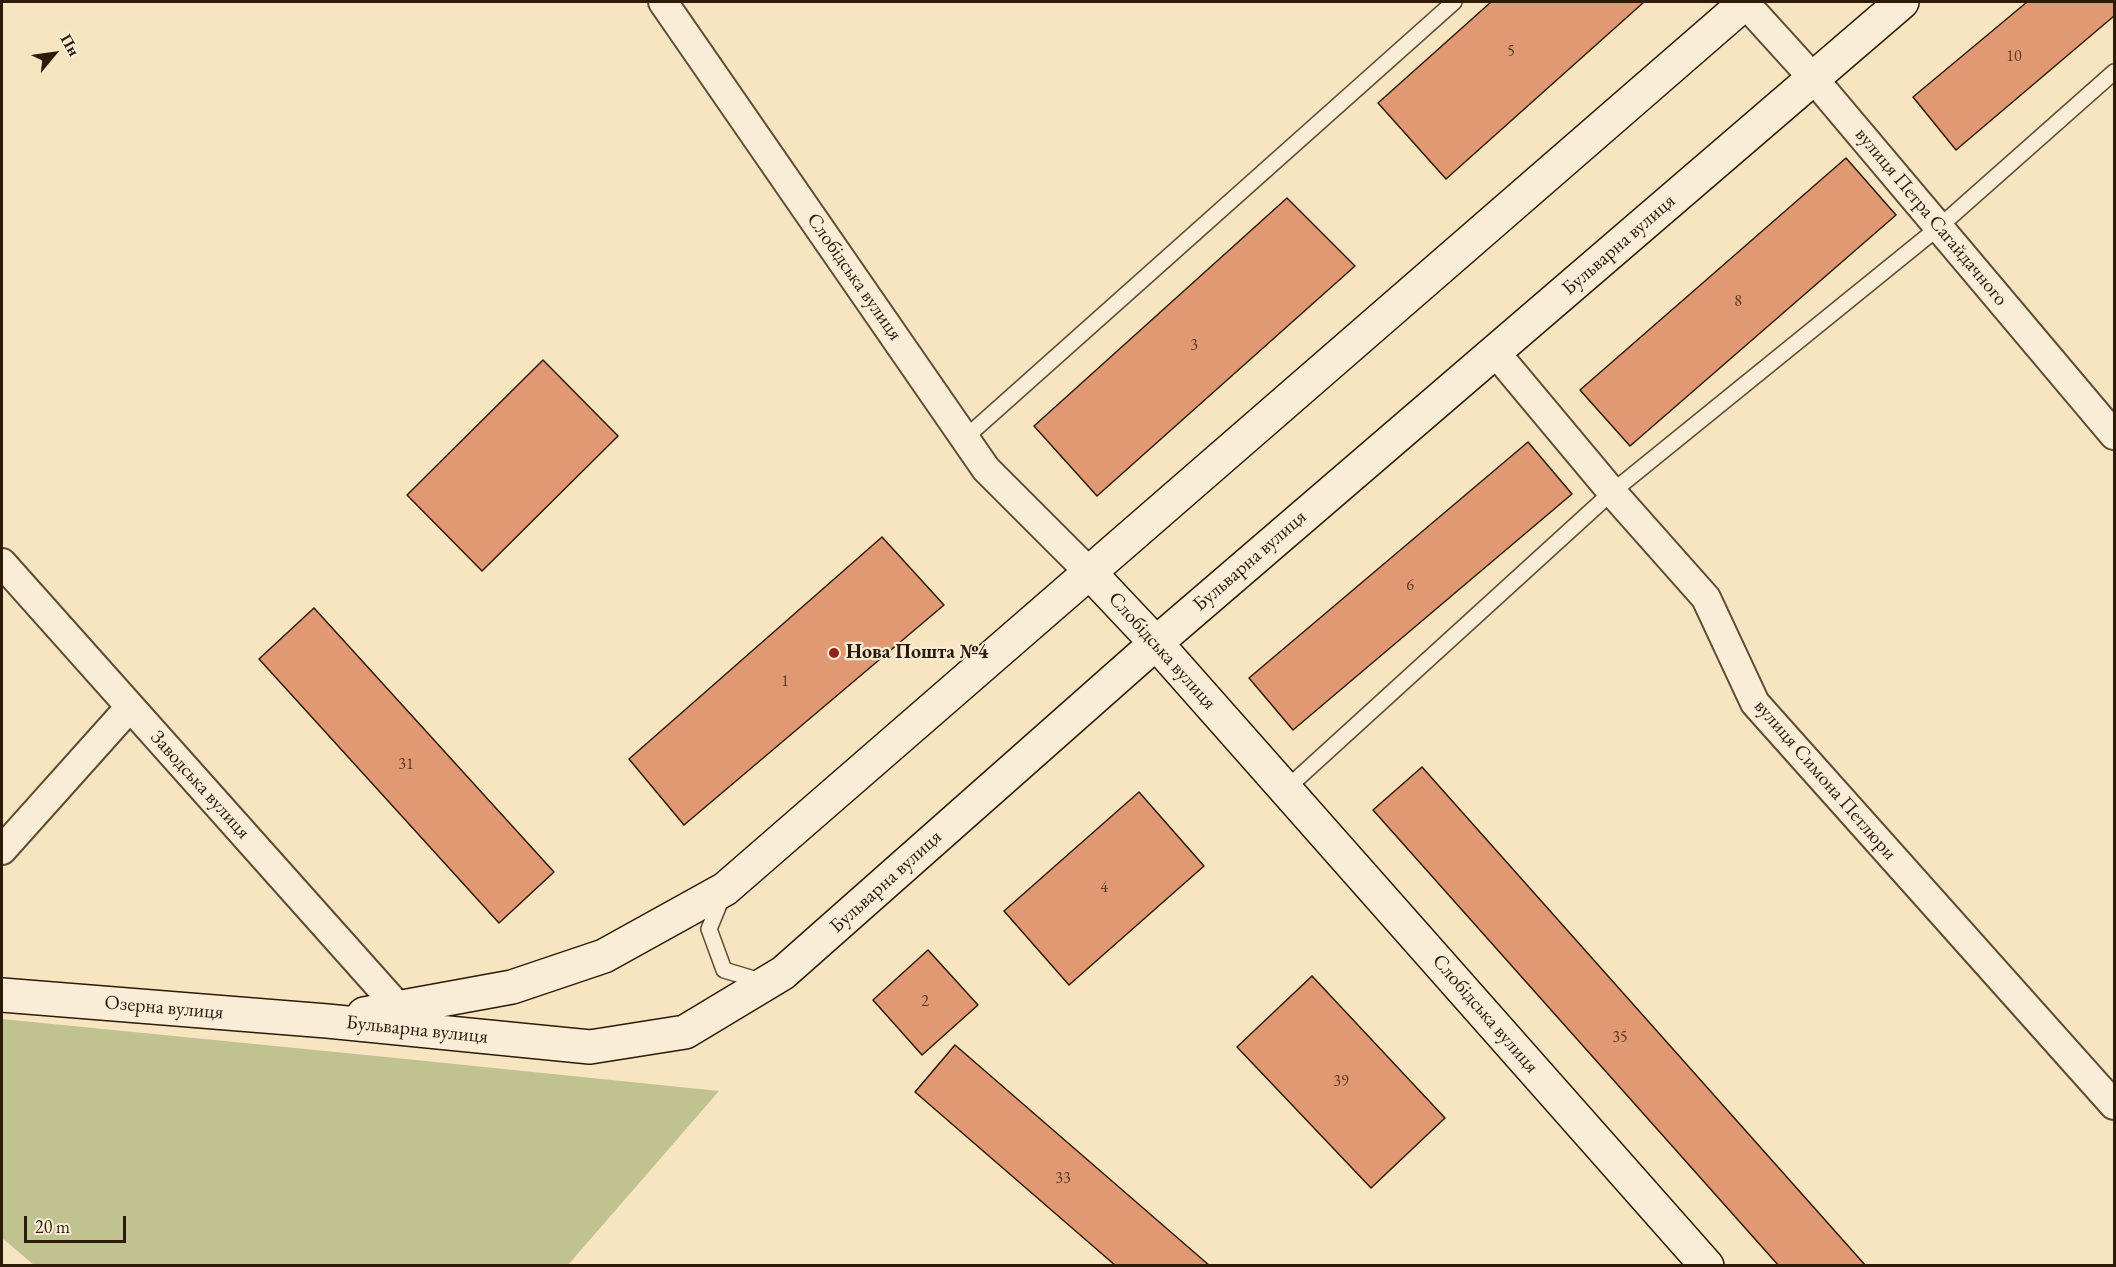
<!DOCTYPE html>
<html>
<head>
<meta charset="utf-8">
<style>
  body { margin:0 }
  #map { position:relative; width:2116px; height:1267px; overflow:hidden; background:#f7e4c0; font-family:"EB Garamond",serif }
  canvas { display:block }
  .frame { position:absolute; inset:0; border:3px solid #2d1a07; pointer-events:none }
  .north { position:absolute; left:24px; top:24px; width:60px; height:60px; -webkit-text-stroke:4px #faedd6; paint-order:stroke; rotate:61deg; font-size:16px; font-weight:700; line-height:24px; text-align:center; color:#2d1a07 }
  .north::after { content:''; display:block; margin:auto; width:21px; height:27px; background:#2d1a07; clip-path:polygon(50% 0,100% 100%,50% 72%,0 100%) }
  .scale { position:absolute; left:24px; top:1216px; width:102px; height:27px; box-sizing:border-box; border:3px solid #2d1a07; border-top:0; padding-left:8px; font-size:18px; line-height:21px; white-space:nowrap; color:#2d1a07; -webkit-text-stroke:4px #faedd6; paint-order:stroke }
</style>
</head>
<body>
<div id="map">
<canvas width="2116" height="1267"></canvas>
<div class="frame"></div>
<div class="north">Пн</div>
<div class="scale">20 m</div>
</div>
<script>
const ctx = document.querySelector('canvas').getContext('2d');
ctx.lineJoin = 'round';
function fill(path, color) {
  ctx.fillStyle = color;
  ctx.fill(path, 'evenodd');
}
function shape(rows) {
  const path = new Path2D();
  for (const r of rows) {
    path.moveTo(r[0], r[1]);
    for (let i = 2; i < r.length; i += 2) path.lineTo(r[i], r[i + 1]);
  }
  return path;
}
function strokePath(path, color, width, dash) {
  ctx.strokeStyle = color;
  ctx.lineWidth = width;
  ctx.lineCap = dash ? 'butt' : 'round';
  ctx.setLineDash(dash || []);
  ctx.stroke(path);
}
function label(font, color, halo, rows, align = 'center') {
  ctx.font = font + ' "EB Garamond",serif';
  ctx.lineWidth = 4.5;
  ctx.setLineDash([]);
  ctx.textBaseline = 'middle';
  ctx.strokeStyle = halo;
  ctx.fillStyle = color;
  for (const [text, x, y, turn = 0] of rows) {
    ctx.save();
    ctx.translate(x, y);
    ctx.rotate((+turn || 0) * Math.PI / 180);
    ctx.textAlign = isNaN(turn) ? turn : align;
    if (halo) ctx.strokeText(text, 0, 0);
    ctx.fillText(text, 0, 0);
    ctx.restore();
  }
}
fill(shape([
  [2,1019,396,1058,719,1091,568,1265,34,1265,2,1238]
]), '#c0c390');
const building = shape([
  [1491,2,1644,2,1446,179,1378,103,1491,2],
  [2027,2,2114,2,2114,16,1956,150,1913,97,2027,2],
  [1846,158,1896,215,1630,446,1580,390,1846,158],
  [1287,198,1355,266,1097,496,1034,426,1287,198],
  [543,360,618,436,482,571,407,495,543,360],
  [1528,442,1572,494,1293,730,1249,678,1528,442],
  [882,537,944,605,684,825,629,759,882,537],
  [314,608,554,872,499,923,259,659,314,608],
  [1422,767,1866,1266,1779,1266,1373,810,1422,767],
  [1139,792,1204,866,1069,985,1004,911,1139,792],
  [928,950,978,1005,922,1055,873,1000,928,950],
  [1312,976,1445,1118,1371,1188,1237,1047,1312,976],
  [955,1045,1210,1266,1116,1266,915,1092,955,1045]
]);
fill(building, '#e19974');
strokePath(building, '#2d1a07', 1.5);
const lane = shape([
  [965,438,1454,2],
  [1286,789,1612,492,1939,227,2114,72],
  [723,895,709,929,724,970,764,982]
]);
const street = shape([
  [663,2,986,469,1090,573],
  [1744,2,1813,78,2114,435],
  [1495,352,1612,492,1706,598,1755,703,2114,1105],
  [2,563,399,1008],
  [2,850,130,707]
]);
const secondary = shape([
  [1090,573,1156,643,1707,1266],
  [2,995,327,1021,590,1047,685,1032,783,973,1156,643,1902,2],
  [364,1014,512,987,604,956,725,889,1746,2]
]);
strokePath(lane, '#604c35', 18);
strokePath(street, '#604c35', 32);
strokePath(secondary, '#2d1a07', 36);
strokePath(lane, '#faedd6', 15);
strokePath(street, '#faedd6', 28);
strokePath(secondary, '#faedd6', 33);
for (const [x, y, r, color] of [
  [834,653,6,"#8f2418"]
]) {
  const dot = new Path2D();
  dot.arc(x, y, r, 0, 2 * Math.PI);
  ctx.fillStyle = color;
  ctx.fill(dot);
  strokePath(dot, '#faedd6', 2);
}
label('16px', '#5a3a22', null, [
  ["5",1511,52],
  ["10",2014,57],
  ["8",1738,302],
  ["3",1194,346],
  ["6",1410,586],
  ["1",785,682],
  ["31",406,765],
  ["4",1104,888],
  ["2",925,1002],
  ["35",1620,1038],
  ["39",1341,1082],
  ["33",1063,1179]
]);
label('20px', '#2d1a07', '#faedd6', [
  ["вулиця Петра Сагайдачного",1931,217,50],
  ["Бульварна вулиця",1619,245,-41],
  ["Слобідська вулиця",854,277,55],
  ["Бульварна вулиця",1250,561,-41],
  ["Слобідська вулиця",1162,651,48],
  ["вулиця Симона Петлюри",1825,780,49],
  ["Заводська вулиця",200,785,48],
  ["Бульварна вулиця",886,882,-42],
  ["Озерна вулиця",164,1008,5],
  ["Слобідська вулиця",1485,1014,49],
  ["Бульварна вулиця",417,1030,6]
]);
label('bold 20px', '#2d1a07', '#faedd6', [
  ["Нова Пошта №4",846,653]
], 'left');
</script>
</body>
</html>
